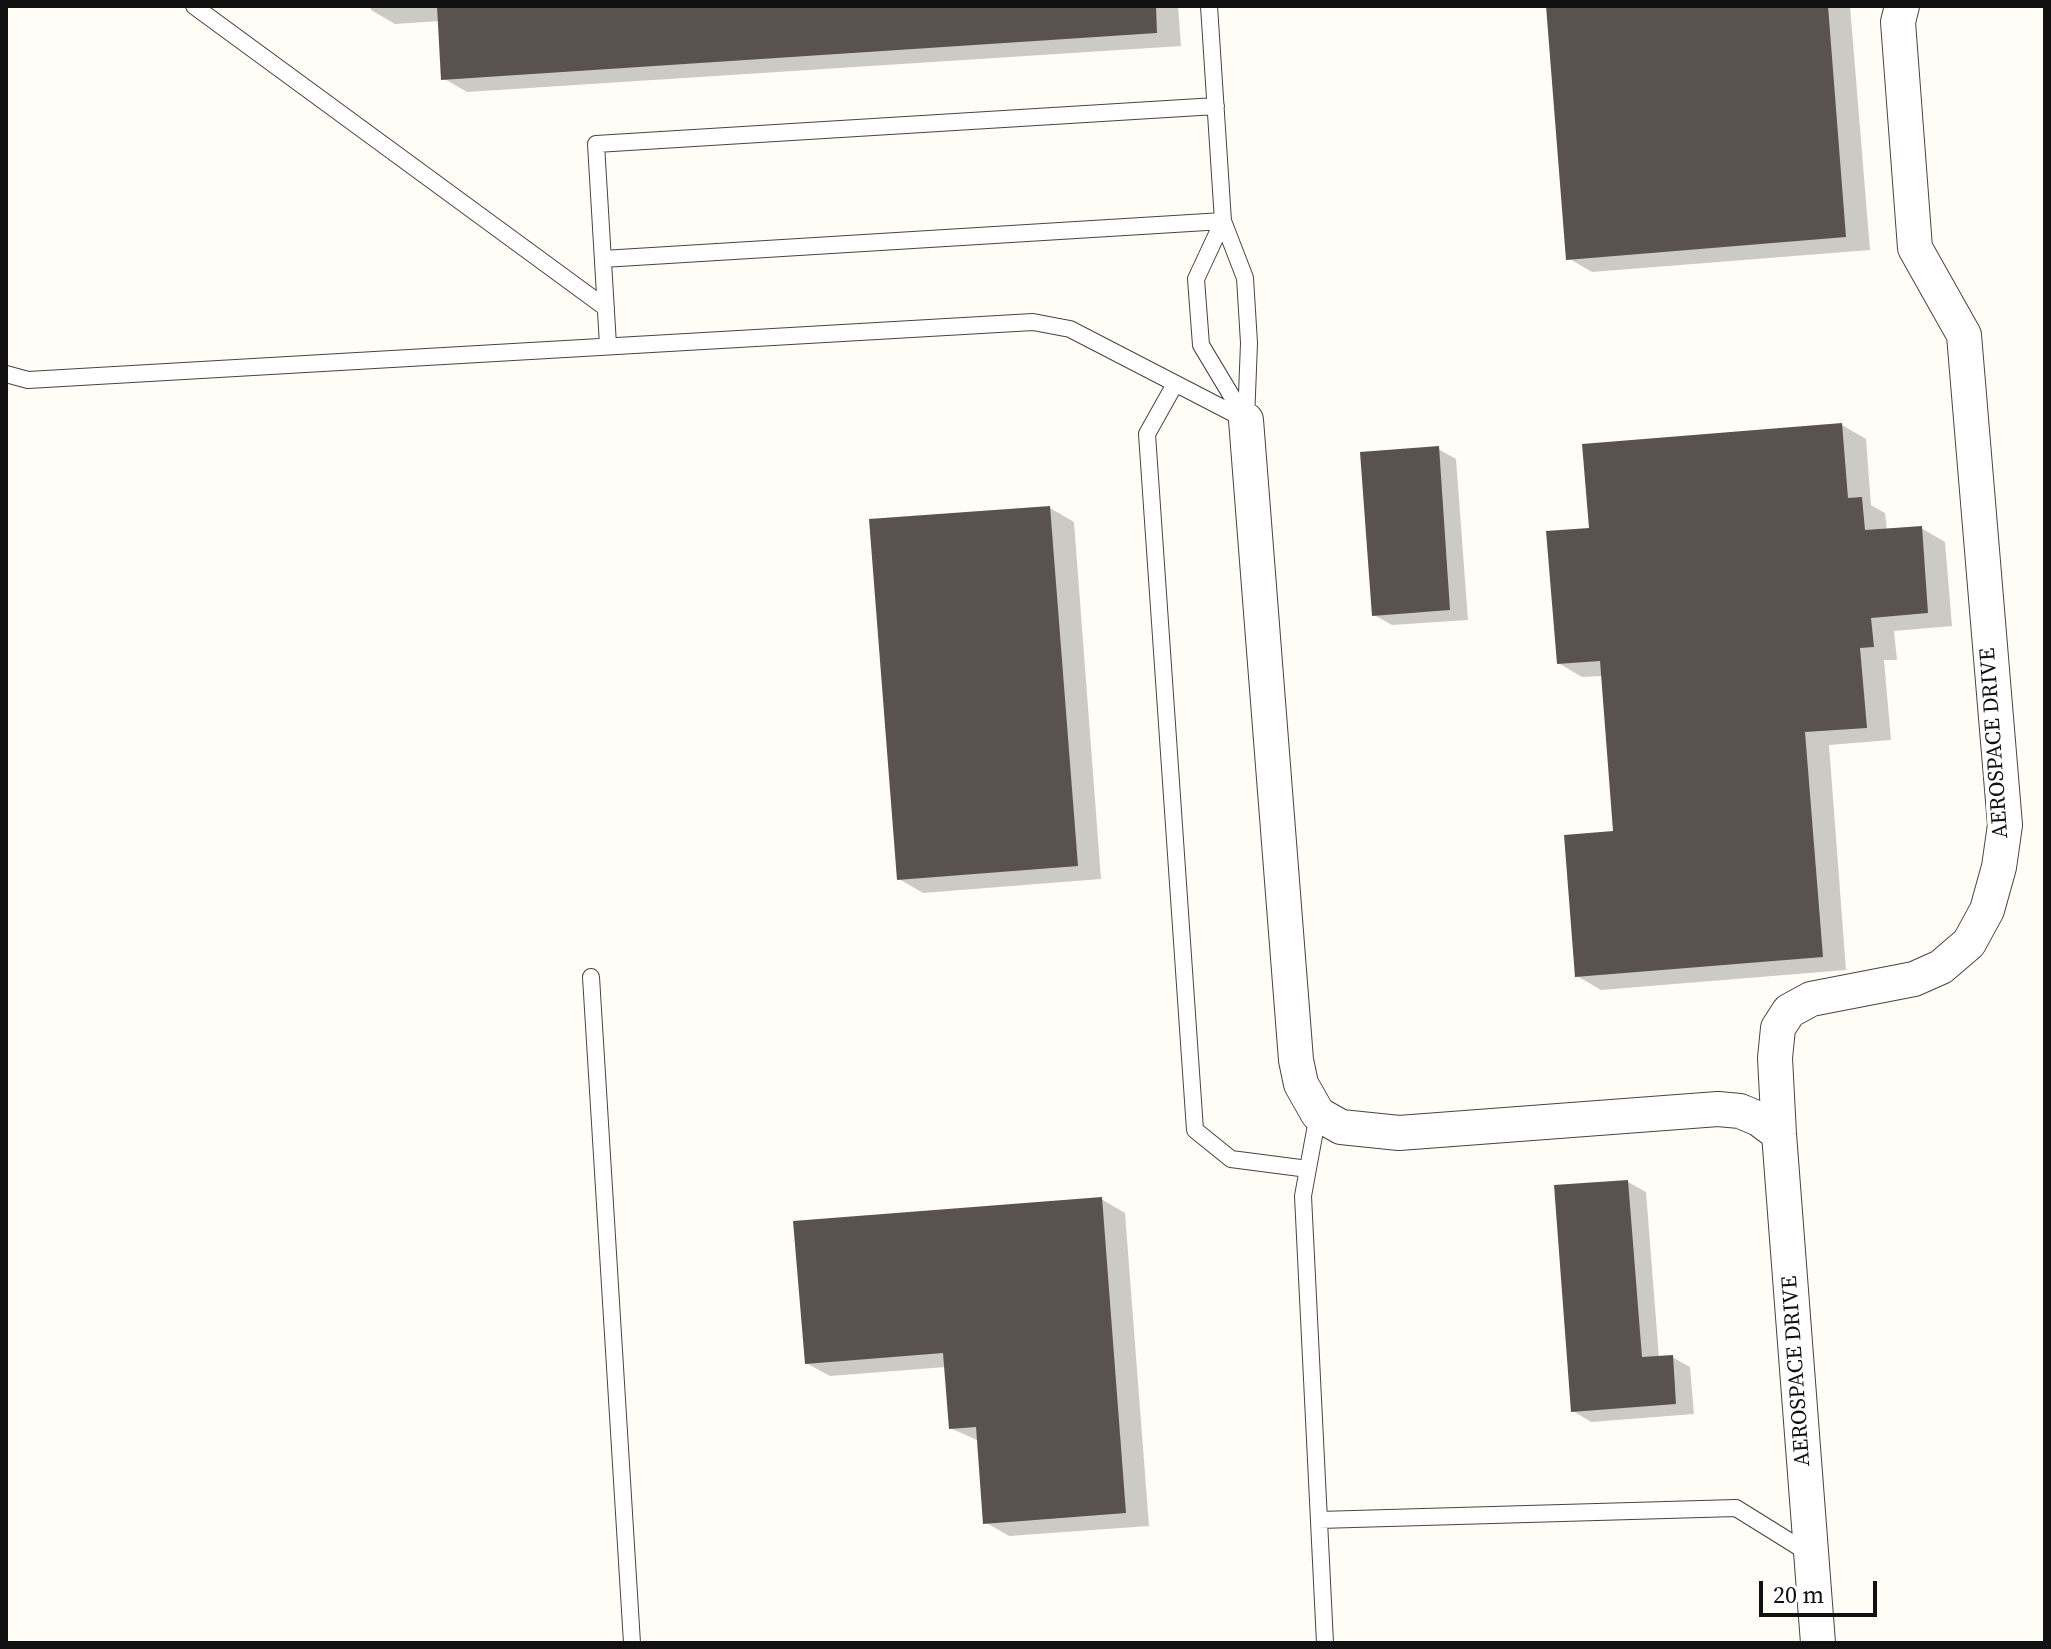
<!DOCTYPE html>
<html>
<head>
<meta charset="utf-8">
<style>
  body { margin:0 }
  #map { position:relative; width:2051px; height:1649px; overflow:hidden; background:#fffdf5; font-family:"Source Serif 4",serif }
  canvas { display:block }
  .frame { position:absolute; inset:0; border:8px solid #111; pointer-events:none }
  .scale { position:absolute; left:1759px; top:1581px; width:118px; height:36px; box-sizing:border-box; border:4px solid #111; border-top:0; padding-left:10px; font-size:24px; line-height:28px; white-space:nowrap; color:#111; -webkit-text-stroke:6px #fff; paint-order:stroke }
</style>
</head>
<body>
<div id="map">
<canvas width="2051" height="1649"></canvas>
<div class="frame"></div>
<div class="scale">20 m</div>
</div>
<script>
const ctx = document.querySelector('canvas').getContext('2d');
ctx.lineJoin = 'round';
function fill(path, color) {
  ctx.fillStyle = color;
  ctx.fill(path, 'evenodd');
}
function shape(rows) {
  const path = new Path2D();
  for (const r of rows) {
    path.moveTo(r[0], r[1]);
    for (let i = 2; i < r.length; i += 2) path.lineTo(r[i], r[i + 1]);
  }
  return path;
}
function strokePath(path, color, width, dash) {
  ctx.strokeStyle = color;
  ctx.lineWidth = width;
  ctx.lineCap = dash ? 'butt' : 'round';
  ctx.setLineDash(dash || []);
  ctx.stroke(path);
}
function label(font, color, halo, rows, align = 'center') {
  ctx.font = font + ' "Source Serif 4",serif';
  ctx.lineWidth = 8;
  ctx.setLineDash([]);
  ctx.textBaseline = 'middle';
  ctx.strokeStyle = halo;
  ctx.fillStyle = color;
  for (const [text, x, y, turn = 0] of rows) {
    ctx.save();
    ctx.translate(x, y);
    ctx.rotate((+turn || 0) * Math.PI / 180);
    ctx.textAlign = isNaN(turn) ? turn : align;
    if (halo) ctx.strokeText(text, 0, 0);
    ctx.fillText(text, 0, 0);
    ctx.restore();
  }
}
fill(shape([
  [370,6,1178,6,1181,46,467,92,443,78,440,21,395,24,371,10],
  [1548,6,1850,6,1870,250,1592,272,1568,258],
  [1842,425,1866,439,1871,505,1885,513,1887,531,1921,528,1945,542,1952,626,1894,631,1897,660,1884,660,1891,740,1829,745,1846,970,1601,990,1577,976,1615,833,1603,676,1582,677,1558,663,1591,530],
  [1438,449,1456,459,1468,620,1392,625,1374,615],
  [1050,508,1074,522,1101,879,923,893,899,879],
  [1628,1182,1646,1192,1659,1358,1672,1357,1690,1367,1694,1414,1591,1422,1573,1411],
  [1101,1199,1125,1213,1149,1526,1009,1536,985,1522,979,1441,950,1428,946,1367,830,1376,806,1363]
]), '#0003');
fill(shape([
  [437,6,1156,6,1157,33,441,80],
  [1546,6,1828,6,1846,237,1566,260],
  [1842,423,1848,498,1862,497,1865,530,1922,526,1928,613,1871,618,1874,647,1860,648,1867,728,1805,732,1823,957,1575,977,1564,835,1613,831,1600,661,1557,664,1546,531,1589,528,1582,444],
  [1439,446,1450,610,1372,616,1360,452],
  [1050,506,1078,866,897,880,869,519],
  [1628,1180,1642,1357,1673,1355,1676,1404,1571,1412,1554,1185],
  [1102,1197,1126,1513,983,1524,976,1427,949,1429,943,1353,805,1364,793,1221]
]), '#5a524d');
const service = shape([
  [194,6,606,308],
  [1223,221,1245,278,1249,343,1246,420,1201,345,1196,279,1223,221],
  [603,259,1223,221,1209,6],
  [608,345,596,144,1216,106],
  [6,374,28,380,1033,322,1070,329,1246,420],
  [1175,384,1147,434,1195,1130,1231,1159,1308,1169],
  [591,977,632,1643],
  [1318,1114,1303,1196,1325,1643],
  [1319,1520,1736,1508,1810,1554]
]);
const minor = shape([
  [1246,420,1296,1060,1301,1084,1318,1114,1341,1127,1399,1133,1718,1109,1740,1111,1759,1119,1779,1134],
  [1818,1643,1779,1134,1775,1058,1778,1028,1789,1011,1811,999,1914,979,1941,967,1969,943,1987,910,1999,867,2005,825,1964,335,1915,248,1898,22,1902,6]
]);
strokePath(service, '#444', 18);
strokePath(minor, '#444', 36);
strokePath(service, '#fff', 16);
strokePath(minor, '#fff', 34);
label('22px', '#111', '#fff', [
  ["AEROSPACE DRIVE",1995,743,-94],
  ["AEROSPACE DRIVE",1797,1371,-94]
]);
</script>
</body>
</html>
